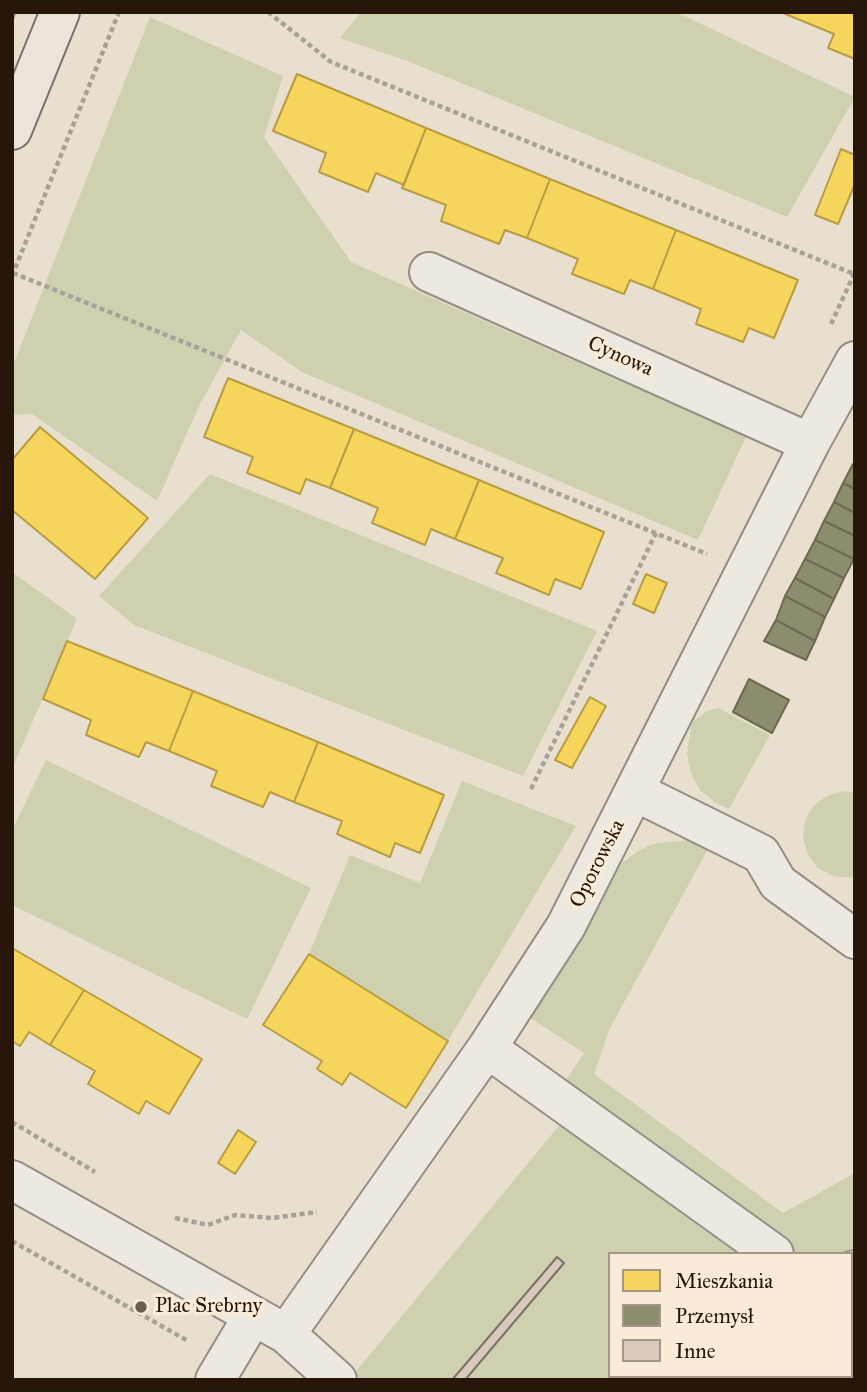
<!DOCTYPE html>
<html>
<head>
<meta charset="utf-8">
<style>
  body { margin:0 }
  #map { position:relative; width:867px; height:1392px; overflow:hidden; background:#e9dfcf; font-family:"IM FELL Great Primer",serif }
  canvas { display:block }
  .frame { position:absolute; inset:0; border:14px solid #29160a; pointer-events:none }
  .legend { position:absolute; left:608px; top:1252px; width:245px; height:126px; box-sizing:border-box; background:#f8ecd9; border:2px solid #a59686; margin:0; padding:9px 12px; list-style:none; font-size:21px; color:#29160a }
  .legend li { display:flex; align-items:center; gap:14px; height:35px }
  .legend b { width:35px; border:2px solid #a59686 }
</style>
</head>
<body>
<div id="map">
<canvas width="867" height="1392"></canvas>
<div class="frame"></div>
<ul class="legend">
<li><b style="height:19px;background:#f6d55c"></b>Mieszkania</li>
<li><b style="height:19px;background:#8c8c6e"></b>Przemysł</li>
<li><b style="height:19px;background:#d8c8be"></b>Inne</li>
</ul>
</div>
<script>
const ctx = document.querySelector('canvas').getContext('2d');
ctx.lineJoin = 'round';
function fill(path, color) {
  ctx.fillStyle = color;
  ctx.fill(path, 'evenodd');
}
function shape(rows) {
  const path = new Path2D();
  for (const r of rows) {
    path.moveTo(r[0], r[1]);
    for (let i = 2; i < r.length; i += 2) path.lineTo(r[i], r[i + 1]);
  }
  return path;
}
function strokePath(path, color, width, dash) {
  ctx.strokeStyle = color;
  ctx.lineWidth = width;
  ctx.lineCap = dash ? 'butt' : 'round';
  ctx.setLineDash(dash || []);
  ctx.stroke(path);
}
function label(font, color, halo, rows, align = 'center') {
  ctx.font = font + ' "IM FELL Great Primer",serif';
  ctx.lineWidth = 7;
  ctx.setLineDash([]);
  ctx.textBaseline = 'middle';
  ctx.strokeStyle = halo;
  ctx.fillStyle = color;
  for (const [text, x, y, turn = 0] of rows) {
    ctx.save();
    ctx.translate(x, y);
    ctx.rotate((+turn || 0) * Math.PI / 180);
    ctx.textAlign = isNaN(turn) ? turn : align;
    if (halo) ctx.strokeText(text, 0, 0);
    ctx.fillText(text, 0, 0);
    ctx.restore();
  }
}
fill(shape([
  [361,12,676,12,855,97,787,217,410,62,340,38],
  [150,17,283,76,264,137,351,262,746,437,698,540,302,372,241,330,199,406,157,501,32,414,12,415,12,368],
  [210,474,597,631,523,776,134,625,99,596],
  [12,572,77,619,12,769],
  [718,708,770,735,729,809,716,803,700,790,691,774,687,754,691,726,695,720,707,711],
  [46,760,311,888,247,1019,12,905,12,830],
  [462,781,576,826,448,1041,309,954,350,855,420,883],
  [843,791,855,793,855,876,849,878,833,876,818,868,808,855,803,838,805,821,813,806,827,796],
  [688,840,708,849,610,1028,594,1074,783,1213,855,1173,855,1380,349,1380,581,1099,562,1086,584,1053,529,1017,623,862,637,852,652,844],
  [610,1254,851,1254,851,1376,610,1376]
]), '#ced0b0');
const homes = shape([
  [855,12,855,59,828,48,834,34,783,13,855,12],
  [297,74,426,128,404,185,376,173,368,192,319,172,326,153,273,131,297,74],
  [426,128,550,179,527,238,505,230,499,244,441,221,446,205,402,188,426,128],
  [841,149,855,155,855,184,838,224,815,215,841,149],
  [550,179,676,230,653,289,630,280,624,294,572,274,578,259,527,238,550,179],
  [676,230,798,280,774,338,749,328,743,342,696,324,701,309,653,289,676,230],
  [228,378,354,429,330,488,306,479,300,494,247,473,253,457,204,437,228,378],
  [40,427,148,518,95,579,12,510,12,460,40,427],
  [354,429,479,480,455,539,431,529,425,545,372,523,378,508,330,488,354,429],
  [479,480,604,532,581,589,555,579,549,595,496,573,503,558,455,539,479,480],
  [646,574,667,583,654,613,633,604,646,574],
  [67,641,193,691,169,751,146,742,139,757,86,735,91,720,43,699,67,641],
  [193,691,318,742,294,802,270,792,263,807,211,786,217,771,169,751,193,691],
  [590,697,606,706,572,768,555,760,590,697],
  [318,742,444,795,420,853,395,843,390,857,337,834,342,821,294,802,318,742],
  [12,948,84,990,50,1045,29,1032,20,1046,12,1041,12,948],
  [309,954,448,1041,406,1108,350,1073,342,1085,317,1069,322,1061,263,1025,309,954],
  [84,990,202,1059,169,1114,146,1101,139,1114,88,1084,95,1071,50,1045,84,990],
  [238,1130,256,1142,235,1174,218,1163,238,1130]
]);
fill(homes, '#f6d55c');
strokePath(homes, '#b89c43', 2);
const industry = shape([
  [853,464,855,465,855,489,843,483,853,464],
  [843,483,855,489,855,513,834,502,843,483],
  [834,502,855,513,855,536,824,521,834,502],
  [824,521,855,536,854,559,815,540,824,521],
  [815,540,854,559,844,578,805,559,815,540],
  [805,559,844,578,834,599,795,578,805,559],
  [795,578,834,599,825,617,785,596,795,578],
  [785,596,825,617,815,641,776,620,785,596],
  [776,620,815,641,806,660,764,641,776,620],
  [749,679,789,700,772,733,733,712,749,679]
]);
fill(industry, '#8c8c6e');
strokePath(industry, '#6e6950', 2);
const building = shape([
  [557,1257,564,1263,465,1380,452,1380,557,1257]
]);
fill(building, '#d8c8be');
strokePath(building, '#7a7268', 2);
const minor = shape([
  [429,272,810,443],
  [636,792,761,854,778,883,855,939],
  [487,1048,774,1254],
  [12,1180,286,1334,337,1380],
  [851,1271,855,1270],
  [286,1334,487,1048,566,926,810,443,855,361],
  [215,1380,253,1316]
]);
const major = shape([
  [12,130,60,12]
]);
strokePath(minor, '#958d83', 42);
strokePath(major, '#7a7268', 42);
strokePath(shape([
  [268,12,331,62,854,274],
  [13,273,707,554],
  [12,276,119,12],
  [831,324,855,272],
  [531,789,656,533],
  [12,1122,95,1172],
  [175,1218,208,1225,235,1215,272,1218,317,1212],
  [12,1241,188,1341]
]), '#a7a199', 4.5, [5, 3.5]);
strokePath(minor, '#ede8e0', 38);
strokePath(major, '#eae4db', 38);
strokePath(shape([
  [12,21,16,12]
]), '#a7a199', 2);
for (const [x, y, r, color] of [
  [141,1307,7,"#6c5c4f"]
]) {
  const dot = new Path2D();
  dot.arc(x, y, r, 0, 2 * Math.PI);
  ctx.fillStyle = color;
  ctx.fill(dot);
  strokePath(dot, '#f8ecd9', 2.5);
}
label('21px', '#29160a', '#f8ecd9', [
  ["Cynowa",620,357,24],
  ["Oporowska",598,864,-63]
]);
label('21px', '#29160a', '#f8ecd9', [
  ["Plac Srebrny",155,1307]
], 'left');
</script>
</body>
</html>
